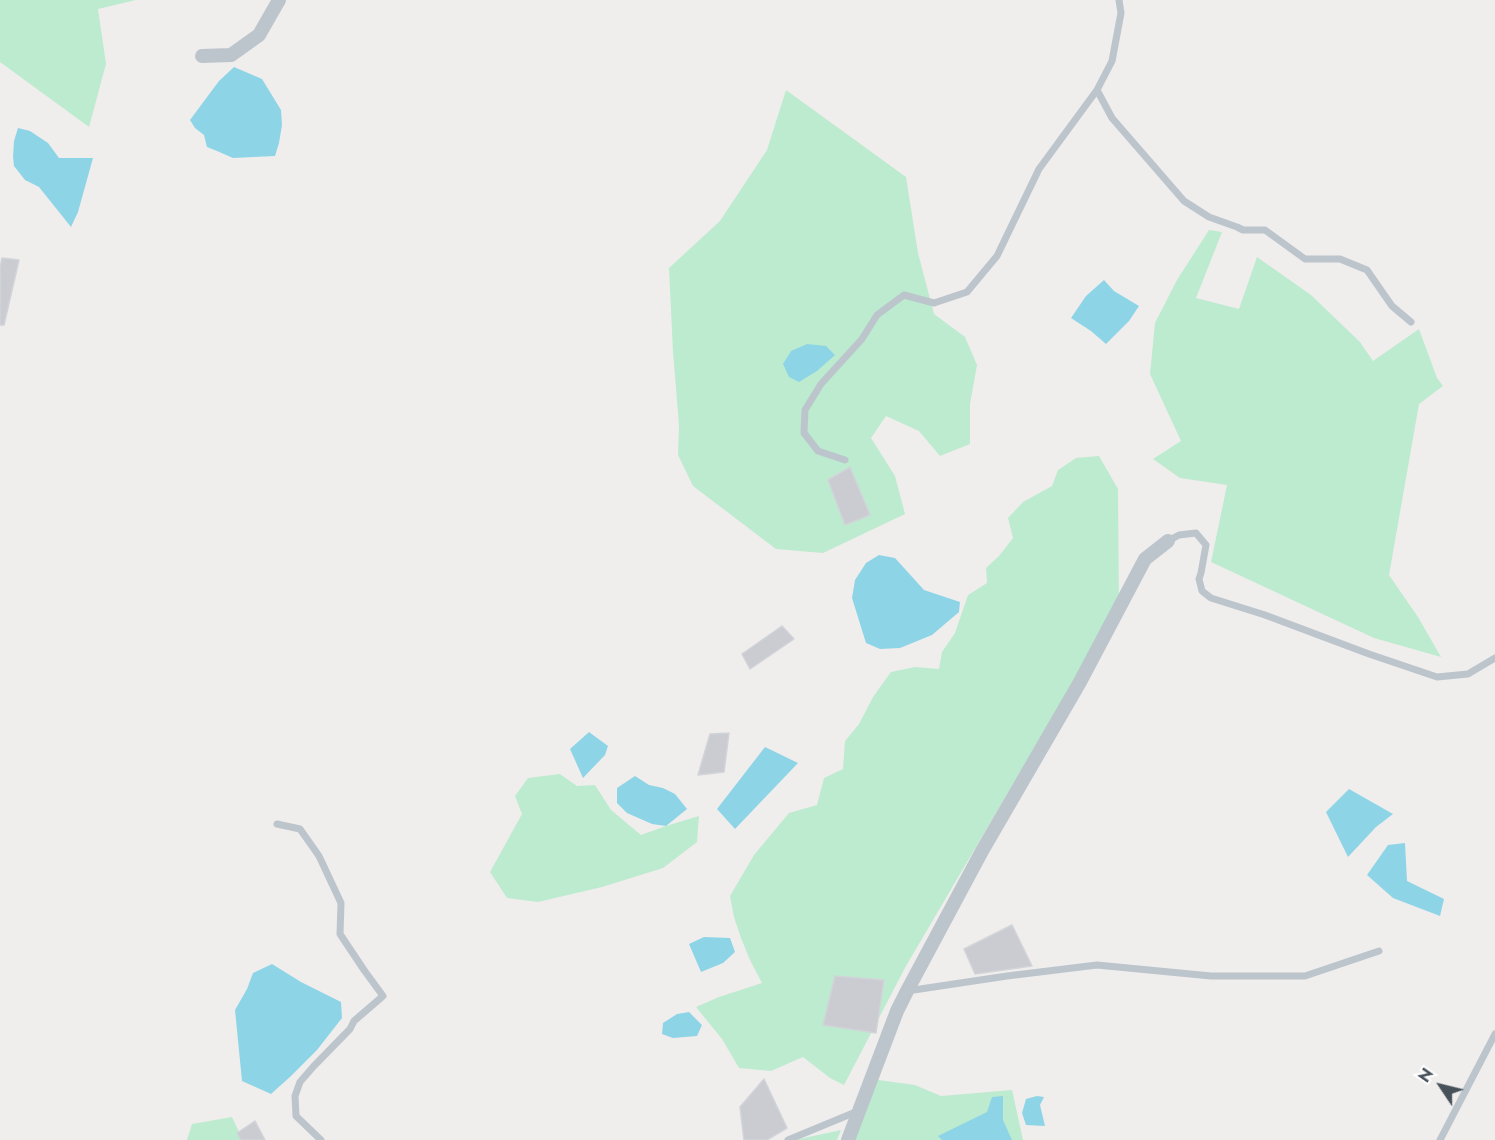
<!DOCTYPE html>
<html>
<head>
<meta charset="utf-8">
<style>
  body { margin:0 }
  #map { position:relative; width:1495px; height:1140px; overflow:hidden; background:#f0eded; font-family:Jost,sans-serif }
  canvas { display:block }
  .north { position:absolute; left:1411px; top:1056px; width:60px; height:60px; -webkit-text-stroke:4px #fff; paint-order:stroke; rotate:305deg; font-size:16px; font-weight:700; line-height:24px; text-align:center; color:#475159 }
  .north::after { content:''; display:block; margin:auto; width:21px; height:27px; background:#475159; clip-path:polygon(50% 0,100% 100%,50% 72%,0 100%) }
</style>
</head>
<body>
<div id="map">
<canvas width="1495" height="1140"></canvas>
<div class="north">N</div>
</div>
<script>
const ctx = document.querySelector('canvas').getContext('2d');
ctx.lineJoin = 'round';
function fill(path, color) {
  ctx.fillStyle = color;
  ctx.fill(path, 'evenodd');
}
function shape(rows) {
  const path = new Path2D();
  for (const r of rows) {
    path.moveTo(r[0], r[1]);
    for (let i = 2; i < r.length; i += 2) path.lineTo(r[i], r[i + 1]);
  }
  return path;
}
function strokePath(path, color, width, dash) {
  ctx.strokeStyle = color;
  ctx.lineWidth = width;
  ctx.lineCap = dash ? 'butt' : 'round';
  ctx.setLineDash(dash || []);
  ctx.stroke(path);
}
fill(shape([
  [0,0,136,0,98,9,106,64,89,127,0,62],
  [786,90,906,177,918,253,934,314,965,337,977,365,970,404,970,444,940,456,919,431,886,416,871,438,895,476,905,514,823,553,776,549,693,486,678,455,679,425,673,352,669,268,720,221,767,150],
  [1209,230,1222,232,1196,298,1239,309,1257,257,1311,295,1360,342,1373,361,1419,329,1437,378,1443,386,1419,404,1389,575,1418,617,1441,657,1374,638,1211,562,1227,485,1180,478,1153,459,1181,441,1150,374,1155,323,1177,280],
  [1099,456,1118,489,1119,609,1034,748,906,966,844,1085,830,1078,803,1057,771,1071,739,1068,722,1039,696,1007,719,997,762,983,750,960,741,938,734,917,730,896,754,855,789,813,817,805,824,778,843,769,845,741,859,724,873,697,891,672,915,667,939,669,942,652,955,633,968,595,987,583,986,568,999,556,1013,538,1008,518,1023,502,1052,486,1058,470,1076,458],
  [560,774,577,786,595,785,611,810,641,835,666,826,699,816,697,842,663,868,602,887,538,902,507,898,490,872,522,814,515,796,528,778],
  [871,1079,915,1085,941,1096,1012,1090,1023,1140,853,1140],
  [232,1117,243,1140,187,1140,192,1124],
  [841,1130,837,1140,795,1140]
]), '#bdebcf');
fill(shape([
  [234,67,262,79,281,110,282,125,279,143,275,156,233,158,217,151,207,147,204,135,195,128,190,120,219,81],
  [18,128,30,131,48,143,59,158,93,158,78,212,71,227,39,187,25,180,14,166,13,157,14,141],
  [1104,280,1114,291,1139,306,1129,321,1106,344,1091,331,1071,318,1086,296],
  [807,344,826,346,835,355,817,371,799,382,789,377,783,364,791,351],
  [879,555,895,558,924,590,960,602,959,612,932,635,900,648,880,649,866,643,852,598,855,580,866,563],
  [589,732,608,746,605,755,583,778,570,749],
  [765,747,798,763,735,829,717,809],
  [635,776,649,785,663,788,675,794,687,809,666,826,652,824,627,813,617,803,617,788],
  [1349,789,1393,814,1376,827,1348,857,1326,812],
  [1405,843,1407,881,1444,899,1440,916,1393,898,1367,875,1388,845],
  [704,937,730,938,735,952,723,963,701,972,689,944],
  [272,964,301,982,341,1002,342,1018,317,1050,291,1076,271,1094,242,1081,235,1010,247,989,253,973],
  [689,1012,702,1025,697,1036,673,1038,662,1034,663,1023,677,1014],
  [1003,1096,1003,1120,1012,1140,942,1140,938,1136,987,1112,992,1097],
  [1037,1096,1044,1097,1040,1105,1045,1126,1026,1125,1022,1113,1026,1099]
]), '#8dd5e6');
const building = shape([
  [2,258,19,260,4,325,0,325,0,268,2,258],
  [850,467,870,515,845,525,828,480,850,467],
  [782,626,794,639,750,669,742,654,782,626],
  [729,733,724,772,698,775,710,734,729,733],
  [1012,925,1032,966,975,974,964,949,1012,925],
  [835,976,884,980,876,1033,823,1025,835,976],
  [764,1079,787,1128,767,1140,744,1140,740,1107,764,1079],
  [255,1121,265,1140,241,1140,237,1133,255,1121]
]);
fill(building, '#caccd2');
strokePath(building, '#d1d4d8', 1.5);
strokePath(shape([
  [1119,0,1121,13,1112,61,1097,90,1112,118,1184,201,1209,217,1237,227,1243,230,1265,230,1305,259,1340,259,1367,270,1392,306,1411,322],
  [845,460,818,451,804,433,805,410,821,384,862,339,877,315,904,295,934,303,967,292,997,256,1039,169,1097,90],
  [1168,541,1179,535,1196,533,1206,545,1201,573,1199,579,1202,591,1211,598,1265,615,1369,654,1437,677,1468,674,1495,658],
  [277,824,300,829,319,856,341,903,340,934,364,970,383,996,354,1021,350,1029,313,1067,300,1082,295,1096,296,1116,321,1140],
  [907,991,1007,976,1097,965,1211,976,1305,976,1379,951],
  [788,1140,858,1111],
  [1440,1140,1495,1034]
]), '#bcc5cc', 7);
strokePath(shape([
  [202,56,231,55,259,35,279,0],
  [848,1140,897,1011,907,991,982,851,1080,682,1145,559,1168,541]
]), '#bcc5cc', 14);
</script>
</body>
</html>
